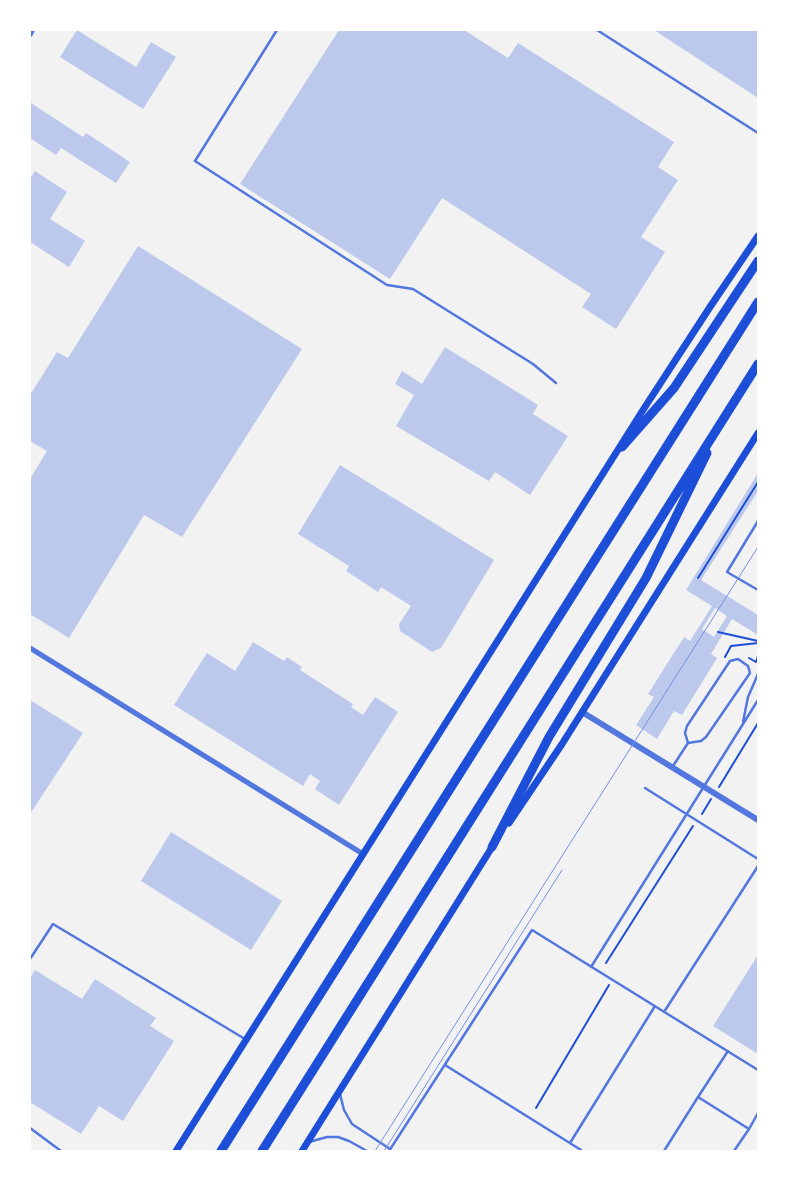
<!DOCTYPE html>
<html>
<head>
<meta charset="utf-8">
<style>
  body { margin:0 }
  #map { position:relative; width:788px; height:1181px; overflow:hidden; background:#f2f2f2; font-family:Mulish,sans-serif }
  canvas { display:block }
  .frame { position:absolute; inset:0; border:31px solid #fff; pointer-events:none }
</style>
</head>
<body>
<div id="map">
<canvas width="788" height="1181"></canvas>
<div class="frame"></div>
</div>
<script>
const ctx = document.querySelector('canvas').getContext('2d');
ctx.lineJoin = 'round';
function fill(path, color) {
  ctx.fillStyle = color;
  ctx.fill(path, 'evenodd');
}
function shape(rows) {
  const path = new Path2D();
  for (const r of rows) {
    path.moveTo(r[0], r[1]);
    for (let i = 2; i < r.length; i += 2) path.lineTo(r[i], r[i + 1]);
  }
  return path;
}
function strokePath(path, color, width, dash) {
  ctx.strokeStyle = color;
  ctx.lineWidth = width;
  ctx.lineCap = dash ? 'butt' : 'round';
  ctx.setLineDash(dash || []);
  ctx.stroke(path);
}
fill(shape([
  [77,30,136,67,151,42,176,57,143,109,60,57],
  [339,30,464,30,508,58,518,43,674,142,658,167,678,180,641,237,665,252,616,329,582,307,591,294,442,198,390,279,240,184],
  [654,30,758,30,758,98],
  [31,103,83,137,86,133,130,162,116,183,61,148,56,155,30,138],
  [35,171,67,192,50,219,85,241,69,267,30,242,30,179],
  [138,246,302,349,182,537,144,515,69,638,30,614,30,479,47,451,30,441,30,395,57,352,68,358],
  [445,347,538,405,533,414,568,436,530,495,495,472,489,481,396,426,414,395,395,384,402,371,422,384],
  [340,465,494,560,441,648,432,652,400,631,399,624,411,606,381,587,378,592,346,571,349,566,298,534],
  [758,473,758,491,701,580,758,615,758,635,732,619,711,654,717,658,682,715,674,711,657,739,636,725,654,697,648,694,684,637,690,641,712,606,686,590],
  [715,608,727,616,714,637,702,629],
  [253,642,284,661,287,657,302,667,300,670,353,704,351,707,363,715,375,697,398,712,339,805,315,789,320,781,310,774,303,786,174,705,207,653,235,671],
  [30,700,83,733,30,814],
  [171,832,282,901,251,950,141,881],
  [758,955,758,1054,713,1026],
  [35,970,82,999,95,979,156,1018,150,1026,174,1041,123,1121,99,1106,81,1134,30,1102,30,978]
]), '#bdc9ec');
strokePath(shape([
  [698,578,758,482],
  [718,632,758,641],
  [725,657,731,646,758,643],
  [749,658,756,662,758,656],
  [719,787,758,723],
  [702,814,711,799],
  [606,963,693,826],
  [536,1108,609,985]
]), '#1d4ed8', 2);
strokePath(shape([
  [277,30,195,161,387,285,413,289,533,364,556,383],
  [597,30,758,133],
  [758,521,727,572,758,590],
  [743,722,748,697,758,674],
  [673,766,688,743,685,733,687,726,730,661,738,659,748,666,750,673,706,737,701,741,688,743],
  [645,788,758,859],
  [30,959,53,924,245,1039],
  [591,967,758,700],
  [664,1012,758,866],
  [445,1065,581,1150],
  [340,1094,344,1110,352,1124,390,1149],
  [698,1097,728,1051],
  [30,1128,61,1151],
  [749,1129,758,1113],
  [309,1142,327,1137,338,1137,349,1141,367,1151],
  [570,1143,655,1006],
  [389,1151,532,930,758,1070],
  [664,1151,698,1097,749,1129,734,1151]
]), '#5277de', 2.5);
strokePath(shape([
  [30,648,363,854]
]), '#5277de', 5);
strokePath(shape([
  [30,34,32,30],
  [582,712,758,820]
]), '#5277de', 6);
strokePath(shape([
  [509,823,562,744,758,433],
  [176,1151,643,410,710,307,758,236],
  [302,1151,494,844]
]), '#1d4ed8', 7);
strokePath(shape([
  [622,447,674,388,758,261],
  [492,847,549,737,646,578,707,453],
  [221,1151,758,302],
  [262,1151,758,364]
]), '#1d4ed8', 9);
strokePath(shape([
  [375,1151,758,547],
  [384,1151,562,870]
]), '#7290e2', 1);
</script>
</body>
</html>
